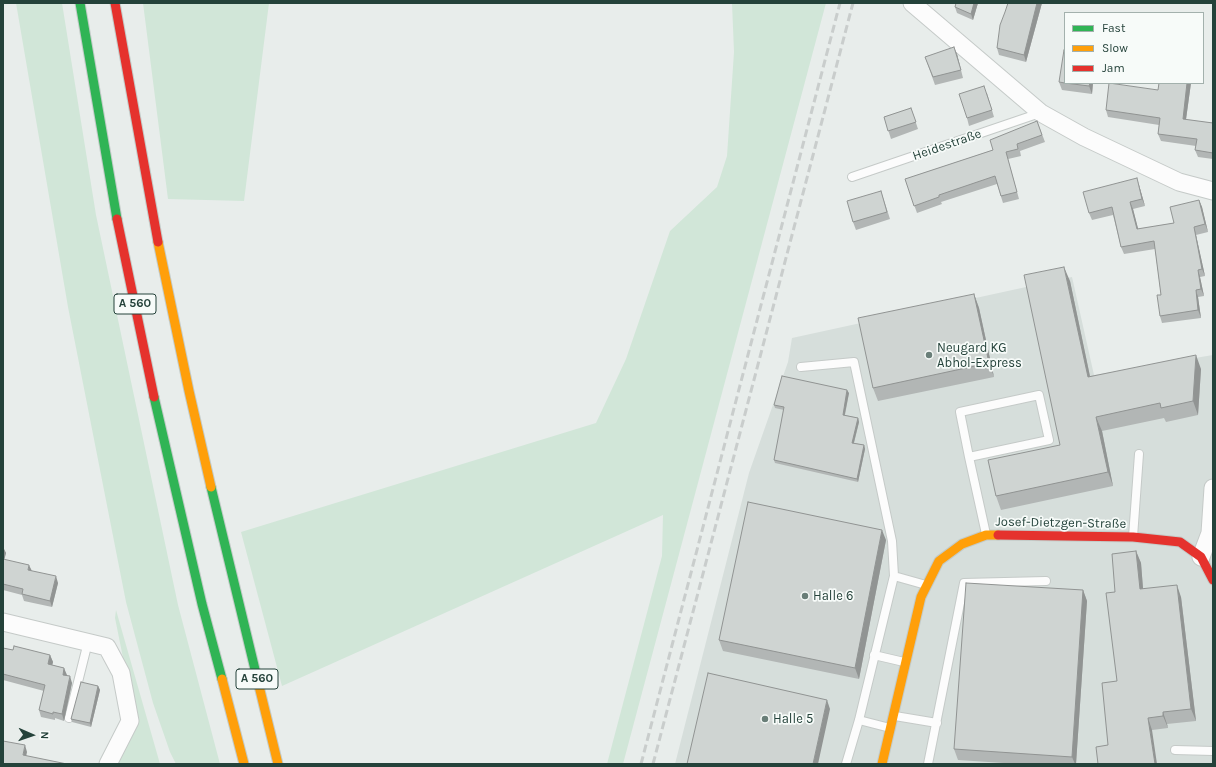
<!DOCTYPE html>
<html>
<head>
<meta charset="utf-8">
<style>
  body { margin:0 }
  #map { position:relative; width:1216px; height:767px; overflow:hidden; background:#e8edeb; font-family:Karla,sans-serif }
  canvas { display:block }
  .frame { position:absolute; inset:0; border:4px solid #24423a; pointer-events:none }
  .legend { position:absolute; left:1064px; top:12px; width:140px; height:72px; box-sizing:border-box; background:#f7fbf9; border:1px solid #a3b1ad; margin:0; padding:5px 7px; list-style:none; font-size:12px; color:#24423a }
  .legend li { display:flex; align-items:center; gap:8px; height:20px }
  .legend b { width:20px; border:1px solid #a3b1ad }
  .north { position:absolute; left:12px; top:715px; width:40px; height:40px; -webkit-text-stroke:3px #f7fbf9; paint-order:stroke; rotate:92deg; font-size:11px; font-weight:700; line-height:16px; text-align:center; color:#24423a }
  .north::after { content:''; display:block; margin:auto; width:14px; height:18px; background:#24423a; clip-path:polygon(50% 0,100% 100%,50% 72%,0 100%) }
</style>
</head>
<body>
<div id="map">
<canvas width="1216" height="767"></canvas>
<div class="frame"></div>
<ul class="legend">
<li><b style="height:5px;background:#30b455"></b>Fast</li>
<li><b style="height:5px;background:#ff9f0a"></b>Slow</li>
<li><b style="height:5px;background:#e5322d"></b>Jam</li>
</ul>
<div class="north">N</div>
</div>
<script>
const ctx = document.querySelector('canvas').getContext('2d');
ctx.lineJoin = 'round';
function fill(path, color) {
  ctx.fillStyle = color;
  ctx.fill(path, 'evenodd');
}
function shape(rows) {
  const path = new Path2D();
  for (const r of rows) {
    path.moveTo(r[0], r[1]);
    for (let i = 2; i < r.length; i += 2) path.lineTo(r[i], r[i + 1]);
  }
  return path;
}
function strokePath(path, color, width, dash) {
  ctx.strokeStyle = color;
  ctx.lineWidth = width;
  ctx.lineCap = dash ? 'butt' : 'round';
  ctx.setLineDash(dash || []);
  ctx.stroke(path);
}
function label(font, color, halo, rows, align = 'center') {
  ctx.font = font + ' Karla,sans-serif';
  ctx.lineWidth = 3.5;
  ctx.setLineDash([]);
  ctx.textBaseline = 'middle';
  ctx.strokeStyle = halo;
  ctx.fillStyle = color;
  for (const [text, x, y, turn = 0] of rows) {
    ctx.save();
    ctx.translate(x, y);
    ctx.rotate((+turn || 0) * Math.PI / 180);
    ctx.textAlign = isNaN(turn) ? turn : align;
    if (halo) ctx.strokeText(text, 0, 0);
    ctx.fillText(text, 0, 0);
    ctx.restore();
  }
}
fill(shape([
  [1072,277,1094,375,1213,355,1213,764,675,764,749,473,788,362,792,338]
]), '#d6dedb');
fill(shape([
  [16,3,62,3,96,215,178,605,220,764,176,764,170,752,153,703,126,602,68,307],
  [143,3,269,3,244,201,168,199],
  [732,3,826,3,623,764,607,764,662,556,663,515,282,686,241,532,596,423,626,359,670,231,717,187,727,156,734,52],
  [116,610,160,764,117,764,137,727,115,618]
]), '#d1e6d8');
const lane = shape([
  [852,177,1040,113],
  [801,367,854,362,892,541,894,576,859,720,846,764],
  [969,457,1049,440,1039,395,960,412,969,457,986,534],
  [1133,537,1139,454],
  [894,576,926,585],
  [874,655,904,662],
  [895,716,937,723],
  [69,718,88,642],
  [859,720,890,728],
  [1175,750,1213,751],
  [928,764,964,583,1046,581]
]);
const street = shape([
  [912,3,1041,113,1084,137,1179,182,1213,191],
  [1201,557,1210,533,1213,488],
  [3,622,107,647,121,673,130,721,108,764]
]);
const fast = shape([
  [80,3,117,219],
  [154,397,202,604,222,679],
  [211,487,259,686]
]);
const slow = shape([
  [158,242,189,391,211,487],
  [222,679,244,764],
  [259,686,278,764],
  [882,764,921,597,939,561,962,544,986,535,998,535]
]);
const jam = shape([
  [115,3,158,242],
  [117,219,154,397],
  [998,535,1133,537,1180,542,1201,557,1213,580]
]);
strokePath(lane, '#c5cac8', 10);
strokePath(street, '#c5cac8', 19);
strokePath(fast, '#c3cbc8', 11);
strokePath(slow, '#c3cbc8', 11);
strokePath(jam, '#c3cbc8', 11);
strokePath(lane, '#fcfcfc', 8);
strokePath(street, '#fcfcfc', 17);
strokePath(fast, '#30b455', 9);
strokePath(slow, '#ff9f0a', 9);
strokePath(jam, '#e5322d', 9);
strokePath(shape([
  [641,764,840,3],
  [653,764,853,3]
]), '#c9cdcc', 3, [8, 4]);
fill(shape([
  [978,3,973,20,957,13,955,7],
  [1008,3,1042,3,1026,62,999,55,997,48],
  [957,54,963,78,935,85,925,57],
  [1059,82,1065,83,1093,83,1092,94,1062,90],
  [1159,83,1191,83,1186,120,1213,123,1213,159,1198,157,1195,150,1196,146,1161,141,1158,134,1159,125,1108,117,1106,110,1158,90],
  [987,93,994,117,969,126,967,118],
  [911,108,918,129,891,139,884,117],
  [1037,121,1045,142,1020,151,1021,156,1008,159,1019,199,1003,203,997,184,941,202,942,204,917,213,905,179,993,150],
  [1139,185,1145,206,1133,209,1138,229,1174,223,1199,200,1202,207,1208,232,1196,235,1205,276,1200,277,1204,296,1198,297,1201,318,1162,323,1160,316,1161,295,1155,249,1124,254,1121,247,1113,215,1092,220,1089,213],
  [881,191,890,219,856,230,853,222],
  [1070,281,1090,376,1201,369,1198,415,1166,422,1164,418,1102,431,1113,486,1001,510,996,496,1060,445],
  [974,294,979,308,994,377,878,401,873,388],
  [849,393,845,415,858,418,859,422,854,443,864,445,865,449,858,482,775,463,774,460,784,410,775,408,774,405],
  [886,540,859,679,723,651,719,640],
  [3,547,6,553,4,559,58,583,52,607,24,601,22,595,3,590],
  [1136,551,1141,563,1143,589,1181,597,1196,721,1167,724,1168,728,1152,730,1108,745,1117,681,1115,592],
  [1083,590,1087,601,1076,764,1019,764,958,760,954,749],
  [3,648,13,650,50,655,53,662,52,665,64,668,66,676,72,683,64,721,55,718,55,720,41,717,39,710,44,691,3,680],
  [98,686,100,690,91,727,72,722,71,719]
]), '#b2b6b5');
fill(shape([
  [974,3,978,3,973,20,971,14],
  [1037,3,1042,3,1026,62,1024,55],
  [954,47,957,54,963,78,961,70],
  [1090,83,1093,83,1092,94,1089,86],
  [1187,83,1191,83,1185,126,1183,119],
  [1137,178,1145,206,1142,199],
  [1199,200,1202,207,1208,232,1205,224],
  [1130,202,1133,209,1140,236,1137,229],
  [1194,227,1196,235,1205,276,1202,269],
  [1064,267,1070,281,1093,391,1088,377],
  [1198,270,1200,277,1204,296,1201,289],
  [1196,290,1198,297,1201,318,1198,310],
  [974,294,979,308,994,377,989,363],
  [1196,355,1201,369,1198,415,1193,401],
  [847,390,849,393,844,418,843,415],
  [1096,417,1102,431,1113,486,1108,472],
  [858,418,859,422,853,446,852,443],
  [864,445,865,449,858,482,857,479],
  [882,530,886,540,859,679,855,668],
  [3,547,6,553,3,565],
  [1136,551,1141,563,1144,601,1140,589],
  [29,565,32,571,28,570],
  [56,576,58,583,52,607,50,601],
  [1177,585,1181,597,1196,721,1191,709],
  [1083,590,1087,601,1076,764,1075,764,1072,757],
  [50,655,53,662,51,670,48,664],
  [64,668,67,675,65,681,63,675],
  [70,676,72,683,64,721,62,714],
  [98,686,100,690,91,727,90,723],
  [827,700,830,709,818,764,813,764],
  [1163,712,1167,724,1168,728,1163,716],
  [1148,718,1152,730,1157,764,1155,764],
  [25,745,27,752,25,762,23,755]
]), '#919493');
const building = shape([
  [956,3,974,3,971,14,955,7,956,3],
  [1008,3,1037,3,1024,55,997,48,1000,25,1005,12,1008,3],
  [954,47,961,70,933,77,925,57,954,47],
  [1064,50,1065,50,1065,83,1059,82,1064,50],
  [1065,83,1090,83,1089,86,1065,83],
  [1109,83,1158,90,1159,83,1187,83,1183,119,1213,123,1213,153,1195,150,1197,139,1158,134,1160,118,1106,110,1109,83],
  [984,86,992,110,967,118,959,94,984,86],
  [911,108,916,122,888,131,884,117,911,108],
  [1037,121,1042,135,1017,144,1018,149,1006,152,1017,192,1001,196,995,176,939,195,939,197,914,206,905,179,993,150,990,140,1037,121],
  [1137,178,1142,199,1130,202,1137,229,1174,223,1170,207,1199,200,1205,224,1194,227,1202,269,1198,270,1201,289,1196,290,1198,310,1160,316,1157,295,1161,295,1154,241,1121,247,1112,207,1089,213,1083,192,1137,178],
  [881,191,887,212,853,222,847,201,881,191],
  [1064,267,1088,377,1196,355,1193,401,1161,408,1160,403,1096,417,1108,472,996,496,988,460,1060,445,1024,275,1064,267],
  [974,294,989,363,873,388,858,318,974,294],
  [782,376,847,390,843,415,858,418,852,443,864,445,857,479,774,460,784,407,774,405,782,376],
  [748,502,882,530,855,668,719,640,748,502],
  [1136,551,1140,589,1177,585,1191,709,1163,712,1163,716,1148,718,1155,764,1098,764,1096,747,1108,745,1102,683,1117,681,1106,593,1115,592,1112,554,1136,551],
  [3,559,29,565,28,570,56,576,50,601,22,594,23,589,3,584,3,559],
  [966,583,1083,590,1072,757,954,749,966,583],
  [14,646,50,655,48,664,64,668,63,675,70,676,62,714,53,712,53,714,39,710,45,685,3,674,3,648,13,650,14,646],
  [708,673,827,700,813,764,687,764,708,673],
  [81,682,98,686,90,723,71,719,81,682],
  [3,741,25,745,23,755,67,764,3,764,3,741]
]);
fill(building, '#cfd4d2');
strokePath(building, '#919493', 1);
for (const [x, y, r, color] of [
  [929,355,4,"#697e78"],
  [805,596,4,"#697e78"],
  [765,719,4,"#697e78"]
]) {
  const dot = new Path2D();
  dot.arc(x, y, r, 0, 2 * Math.PI);
  ctx.fillStyle = color;
  ctx.fill(dot);
  strokePath(dot, '#f7fbf9', 1.5);
}
for (const [x, y, w] of [
  [135,304,42],
  [257,679,42]
]) {
  const box = new Path2D();
  box.roundRect(x - w / 2, y - 10, w, 20, 3);
  ctx.fillStyle = '#f7fbf9';
  ctx.fill(box);
  strokePath(box, '#24423a', 1);
}
label('bold 12px', '#24423a', null, [
  ["A 560",135,304],
  ["A 560",257,679]
]);
label('13px', '#24423a', '#f7fbf9', [
  ["Heidestraße",947,145,-19],
  ["Josef-Dietzgen-Straße",1061,523,1]
]);
label('13px', '#24423a', '#f7fbf9', [
  ["Neugard KG",937,348],
  ["Abhol-Express",937,363],
  ["Halle 6",813,596],
  ["Halle 5",773,719]
], 'left');
</script>
</body>
</html>
